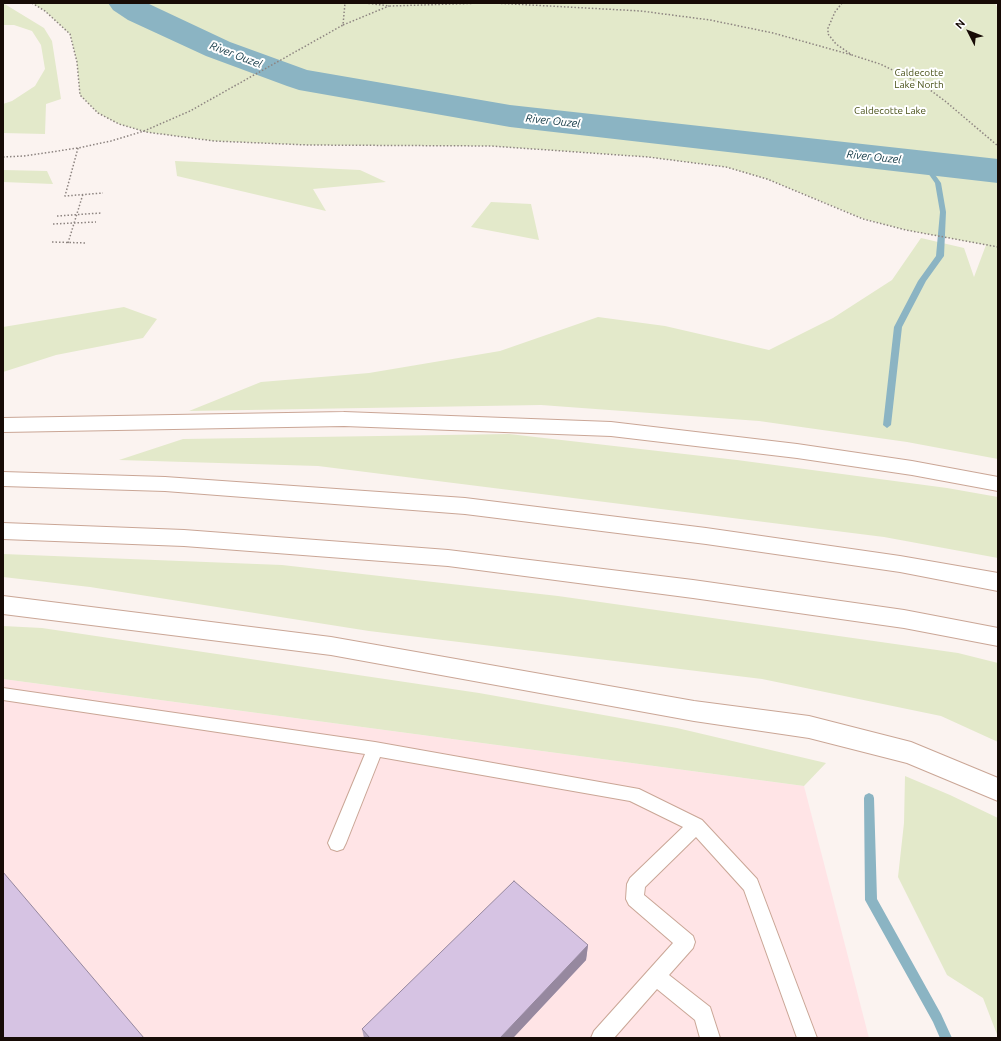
<!DOCTYPE html>
<html>
<head>
<meta charset="utf-8">
<style>
  body { margin:0 }
  #map { position:relative; width:1001px; height:1041px; overflow:hidden; background:#fbf3f0; font-family:Ubuntu,sans-serif }
  canvas { display:block }
  .frame { position:absolute; inset:0; border:4px solid #170b06; pointer-events:none }
  .north { position:absolute; left:949px; top:12px; width:40px; height:40px; -webkit-text-stroke:3px #fff; paint-order:stroke; rotate:312deg; font-size:11px; font-weight:700; line-height:16px; text-align:center; color:#170b06 }
  .north::after { content:''; display:block; margin:auto; width:14px; height:18px; background:#170b06; clip-path:polygon(50% 0,100% 100%,50% 72%,0 100%) }
</style>
</head>
<body>
<div id="map">
<canvas width="1001" height="1041"></canvas>
<div class="frame"></div>
<div class="north">N</div>
</div>
<script>
const ctx = document.querySelector('canvas').getContext('2d');
ctx.lineJoin = 'round';
function fill(path, color) {
  ctx.fillStyle = color;
  ctx.fill(path, 'evenodd');
}
function shape(rows) {
  const path = new Path2D();
  for (const r of rows) {
    path.moveTo(r[0], r[1]);
    for (let i = 2; i < r.length; i += 2) path.lineTo(r[i], r[i + 1]);
  }
  return path;
}
function strokePath(path, color, width, dash) {
  ctx.strokeStyle = color;
  ctx.lineWidth = width;
  ctx.lineCap = dash ? 'butt' : 'round';
  ctx.setLineDash(dash || []);
  ctx.stroke(path);
}
function label(font, color, halo, rows, align = 'center') {
  ctx.font = font + ' Ubuntu,sans-serif';
  ctx.lineWidth = 4;
  ctx.setLineDash([]);
  ctx.textBaseline = 'middle';
  ctx.strokeStyle = halo;
  ctx.fillStyle = color;
  for (const [text, x, y, turn = 0] of rows) {
    ctx.save();
    ctx.translate(x, y);
    ctx.rotate((+turn || 0) * Math.PI / 180);
    ctx.textAlign = isNaN(turn) ? turn : align;
    if (halo) ctx.strokeText(text, 0, 0);
    ctx.fillText(text, 0, 0);
    ctx.restore();
  }
}
fill(shape([
  [3,679,804,786,869,1038,3,1038]
]), '#ffe4e6');
fill(shape([
  [3,3,44,28,52,41,61,99,46,104,45,134,3,133,3,104,12,101,35,86,45,69,41,45,32,31,14,25,3,25],
  [32,3,995,3,998,9,998,459,907,442,759,421,541,405,189,411,261,382,369,373,500,351,598,317,665,326,769,350,833,318,892,280,921,238,964,248,974,277,986,245,906,230,864,219,767,179,726,167,648,157,491,146,308,145,214,141,146,132,119,124,98,113,80,95,77,62,70,34,45,11],
  [175,161,360,170,386,182,313,189,326,211,177,176],
  [3,170,47,171,53,184,3,182],
  [491,202,531,204,539,240,471,227],
  [124,307,157,319,143,338,56,355,3,372,3,327],
  [509,434,737,460,947,488,998,497,998,558,884,537,318,466,119,460,183,439],
  [3,554,282,565,558,596,958,653,998,663,998,742,941,716,762,679,369,631,90,587,3,577],
  [3,626,42,628,479,693,677,728,826,763,804,786,3,679],
  [905,776,950,795,998,818,998,1037,983,998,947,975,898,877,904,823]
]), '#e3e9ca');
fill(shape([
  [924,161,926,162,941,183,946,212,944,256,926,281,902,327,891,425,887,428,883,425,894,327,918,281,936,256,940,212,935,183,921,163,924,161],
  [869,793,873,795,874,798,877,899,941,1014,952,1038,940,1038,933,1022,865,900,864,798,865,795,869,793]
]), '#8bb4c3');
fill(shape([
  [108,3,147,3,230,42,307,70,510,105,998,159,998,183,510,127,299,90,287,86,206,56,128,20,113,10,108,3]
]), '#8bb4c3');
const lane = shape([
  [3,688,375,742,639,789,702,820,757,879,817,1038,797,1038,744,890,696,837,645,887,644,895,693,936,695,942,693,948,669,975,710,1007,720,1038,700,1038,695,1020,657,989,614,1038,591,1038,594,1031,673,943,629,905,626,899,627,884,630,878,683,827,630,801,380,757,346,843,343,849,337,851,331,849,328,843,365,754,3,700,3,688]
]);
const highway = shape([
  [344,412,611,422,797,444,912,461,998,477,998,491,912,475,797,458,611,436,344,426,3,432,3,418,344,412],
  [3,472,165,477,465,498,706,528,900,556,998,573,998,591,900,572,706,544,465,514,165,491,3,486,3,472],
  [3,523,184,530,448,550,693,580,904,610,998,628,998,646,904,628,693,598,448,566,184,546,3,539,3,523],
  [3,596,331,637,694,701,809,716,911,742,998,778,998,801,907,763,809,738,694,721,331,655,3,614,3,596]
]);
strokePath(lane, '#caa696', 2);
strokePath(highway, '#caa696', 2);
strokePath(shape([
  [32,3,45,11,70,34,77,62,80,95,98,113,119,124,146,132,214,141,308,145,491,146,648,157,726,167,767,179,863,219,906,230,998,247],
  [365,3,390,6,484,3],
  [494,3,641,11,710,20,773,33,852,55],
  [842,3,835,12,828,28,828,34,836,44,852,55,880,64,922,84,945,101,998,146],
  [343,25,389,6],
  [78,148,65,196,103,193],
  [3,157,24,156,78,148,111,141,144,131,190,111,343,25,345,3],
  [57,216,101,213],
  [53,224,96,222],
  [52,242,86,243],
  [68,243,83,194]
]), '#8d8480', 1.5, [1.5, 2]);
fill(lane, '#fff');
fill(highway, '#fff');
fill(shape([
  [588,945,586,960,513,1038,364,1038,362,1029]
]), '#b8a8c3');
fill(shape([
  [588,945,586,960,513,1038,500,1038]
]), '#96889f');
const building = shape([
  [3,872,144,1038,3,1038,3,872],
  [514,881,588,945,500,1038,370,1038,362,1029,514,881]
]);
fill(building, '#d6c3e3');
strokePath(building, '#96889f', 1);
label('10px', '#485017', '#fff', [
  ["Caldecotte",919,73],
  ["Lake North",919,85],
  ["Caldecotte Lake",890,111]
]);
label('italic 11px', '#0f3542', '#fff', [
  ["River Ouzel",236,55,21],
  ["River Ouzel",553,121,6],
  ["River Ouzel",874,157,6]
]);
</script>
</body>
</html>
